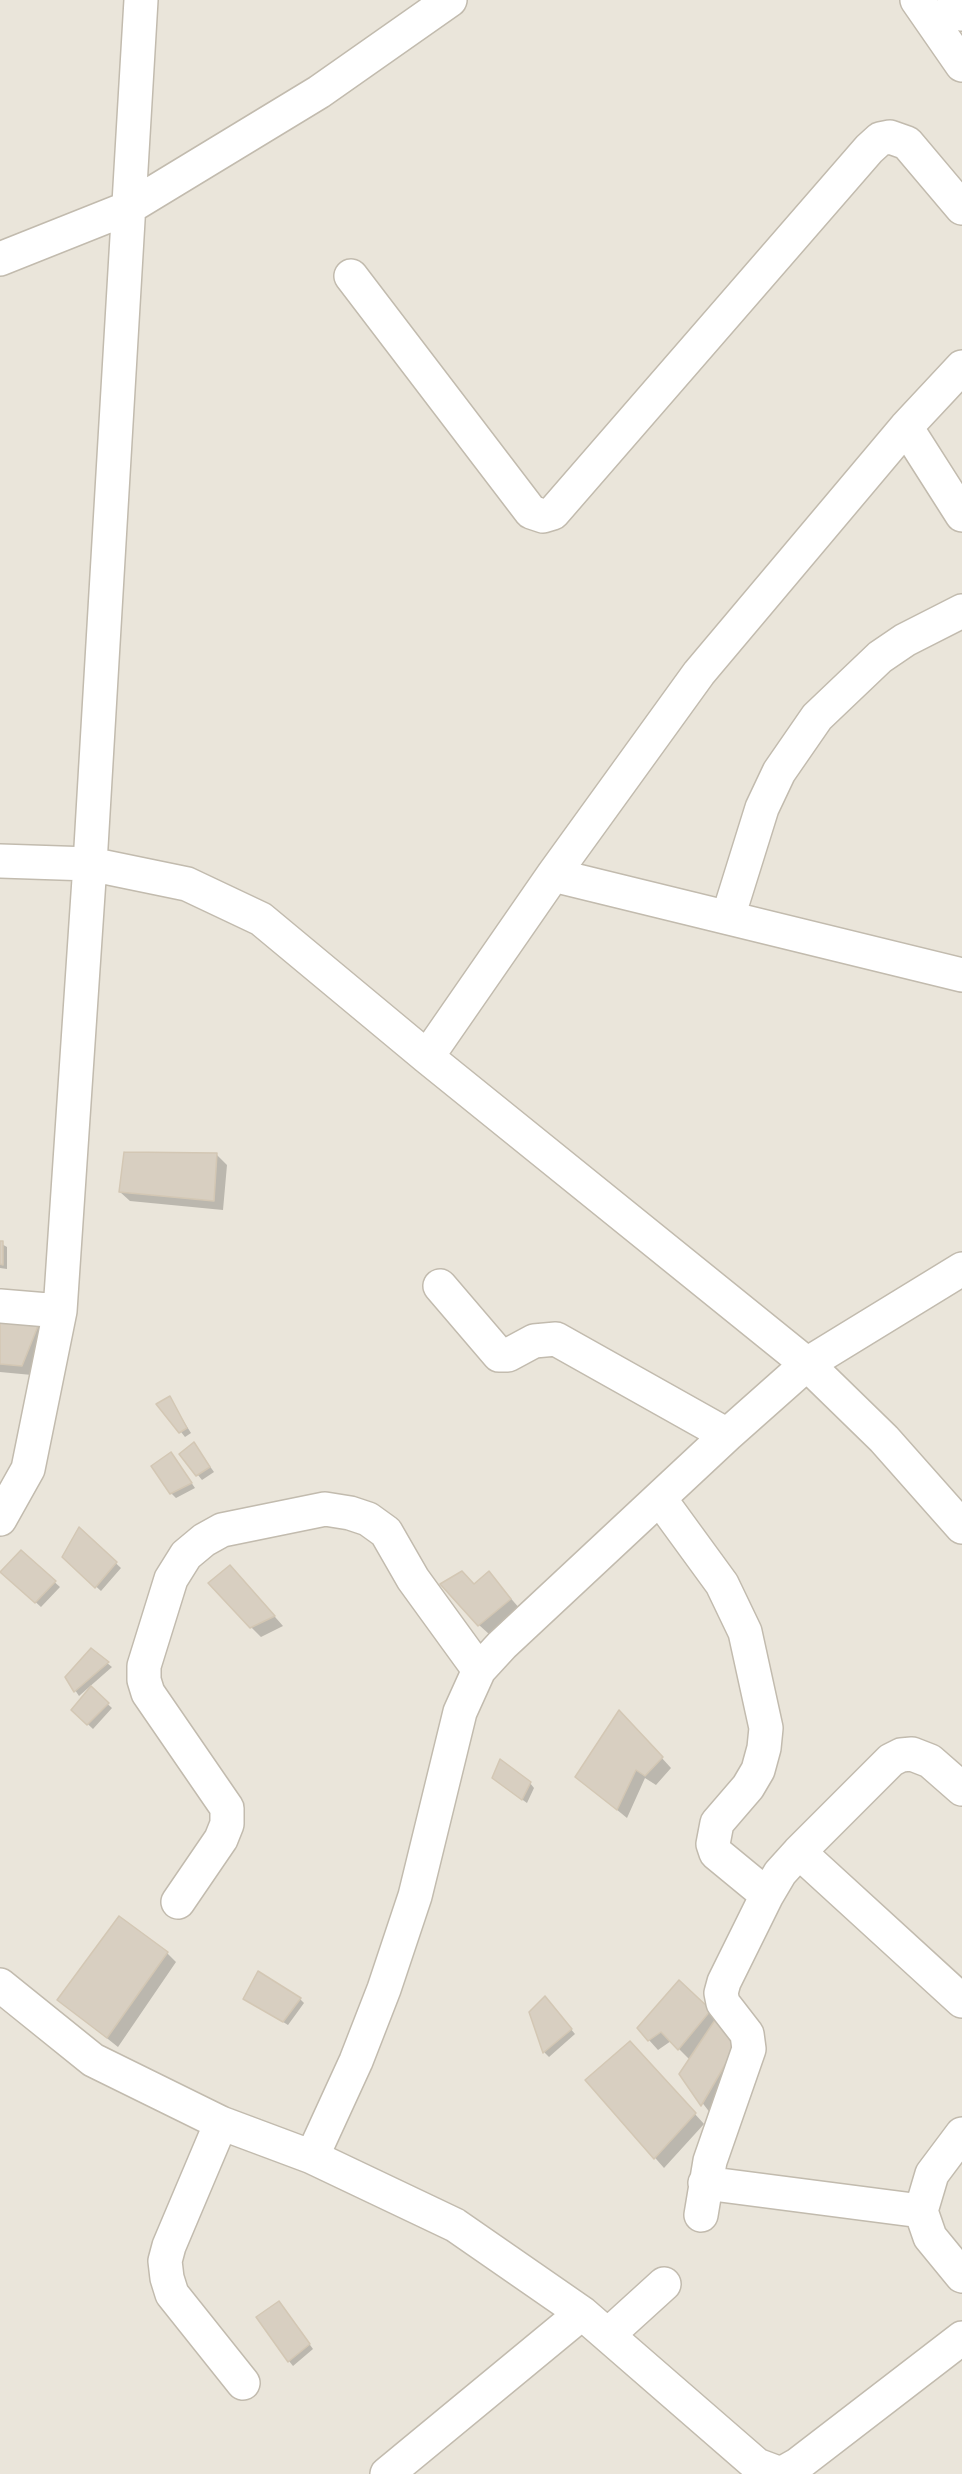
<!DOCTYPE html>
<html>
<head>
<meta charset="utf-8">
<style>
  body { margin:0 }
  canvas { display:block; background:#f6f3ec }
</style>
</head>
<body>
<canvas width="962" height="2474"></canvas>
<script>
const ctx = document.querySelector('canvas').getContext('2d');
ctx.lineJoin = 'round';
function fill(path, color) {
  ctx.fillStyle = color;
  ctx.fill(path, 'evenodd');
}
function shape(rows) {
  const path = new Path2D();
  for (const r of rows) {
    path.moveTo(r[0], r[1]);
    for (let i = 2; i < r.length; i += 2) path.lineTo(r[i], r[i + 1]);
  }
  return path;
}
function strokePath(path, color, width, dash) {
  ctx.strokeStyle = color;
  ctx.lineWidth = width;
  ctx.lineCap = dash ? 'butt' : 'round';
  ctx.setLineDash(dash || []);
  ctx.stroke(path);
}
fill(shape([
  [0,0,962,0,962,2474,0,2474]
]), '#eae5da');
fill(shape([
  [217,1155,227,1165,223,1210,130,1201,120,1192],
  [0,1243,7,1247,7,1269,0,1268],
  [0,1320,40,1322,49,1331,32,1375,0,1372],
  [169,1398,191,1433,185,1437,159,1404],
  [194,1444,214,1472,202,1480,181,1454],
  [175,1459,195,1488,176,1498,171,1493],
  [80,1530,121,1568,101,1591,64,1557],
  [21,1552,60,1587,41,1607,2,1572],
  [489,1573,520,1609,489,1634,479,1625,474,1585],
  [239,1576,283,1626,261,1637,251,1627],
  [91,1650,112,1667,79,1696,67,1678],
  [91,1689,112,1708,93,1729,73,1710],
  [629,1722,671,1768,656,1785,645,1778,627,1818,577,1777],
  [498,1782,530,1783,534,1788,527,1803],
  [167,1953,176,1962,118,2047,59,2000],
  [679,1982,749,2050,711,2114,680,2074,690,2060,671,2041,658,2050,649,2040],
  [245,1998,300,1999,304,2003,288,2025],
  [549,2003,575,2034,549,2057,545,2053,531,2012],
  [639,2052,704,2124,664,2168,587,2080],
  [283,2308,313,2349,293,2366,289,2361]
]), '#0003');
const building = shape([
  [124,1152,217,1153,214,1201,119,1192,124,1152],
  [0,1241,3,1241,3,1265,0,1264,0,1241],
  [0,1318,40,1321,22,1366,0,1364,0,1318],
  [170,1396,187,1428,179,1433,156,1404,170,1396],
  [194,1442,210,1467,196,1476,179,1454,194,1442],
  [171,1452,192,1483,170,1494,151,1466,171,1452],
  [79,1527,117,1562,95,1588,62,1557,79,1527],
  [21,1550,56,1581,35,1603,0,1572,21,1550],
  [230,1565,275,1616,250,1628,208,1583,230,1565],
  [462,1571,474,1584,489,1571,511,1599,478,1626,440,1584,462,1571],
  [91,1648,109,1662,74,1692,65,1677,91,1648],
  [91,1686,109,1703,87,1725,71,1710,91,1686],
  [619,1710,663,1757,645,1776,636,1770,617,1810,575,1777,619,1710],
  [500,1759,531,1782,522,1800,492,1778,500,1759],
  [119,1916,168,1952,107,2038,57,2000,119,1916],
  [258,1971,301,1998,283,2022,243,1999,258,1971],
  [679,1980,711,2010,678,2050,661,2032,648,2041,637,2028,679,1980],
  [545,1996,572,2029,543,2053,529,2012,545,1996],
  [717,2017,740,2039,701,2106,679,2074,717,2017],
  [630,2041,696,2113,654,2159,585,2080,630,2041],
  [279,2301,310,2344,288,2362,256,2317,279,2301]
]);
fill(building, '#d8cfc1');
strokePath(building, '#d3c7b4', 1.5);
const minor = shape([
  [917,0,962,65],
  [954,0,962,14],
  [0,259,128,208,319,92,450,0],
  [351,276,531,512,543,516,553,513,869,149,880,139,890,137,907,143,962,208],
  [906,427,962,515],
  [0,861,90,864,187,884,261,919,427,1057,807,1364,884,1439,962,1527],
  [553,875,962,975],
  [728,917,762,808,779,772,817,717,880,657,905,640,962,611],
  [427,1057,553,875,699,673,906,427,962,367],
  [440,1286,499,1355,508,1355,534,1341,556,1339,727,1435],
  [0,1306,60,1311],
  [660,1499,722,1584,745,1632,766,1728,764,1748,758,1770,748,1787,717,1823,713,1844,716,1853,767,1895],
  [0,1519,28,1469,60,1311,90,864,141,0],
  [799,1852,962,2001],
  [178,1902,221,1839,227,1824,227,1808,148,1693,144,1680,144,1666,171,1579,186,1555,204,1540,222,1530,325,1509,350,1513,368,1519,386,1532,413,1579,479,1670],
  [0,1985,93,2060,221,2123,312,2157,455,2225,582,2313,757,2465,781,2474,797,2465,962,2338],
  [221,2123,169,2246,165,2261,167,2278,172,2294,243,2383],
  [962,2134,932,2174,921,2211,930,2237,962,2276],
  [312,2157,356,2061,384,1989,415,1896,460,1712,479,1670,502,1645,727,1435,807,1364,962,1269],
  [705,2183,921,2211],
  [701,2215,710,2161,749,2049,747,2034,723,2003,721,1993,724,1982,767,1895,780,1873,799,1852,891,1760,901,1755,912,1754,930,1761,962,1789],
  [609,2334,664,2284],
  [387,2474,582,2313]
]);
strokePath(minor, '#c2bbae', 36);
strokePath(minor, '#fff', 33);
</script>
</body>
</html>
